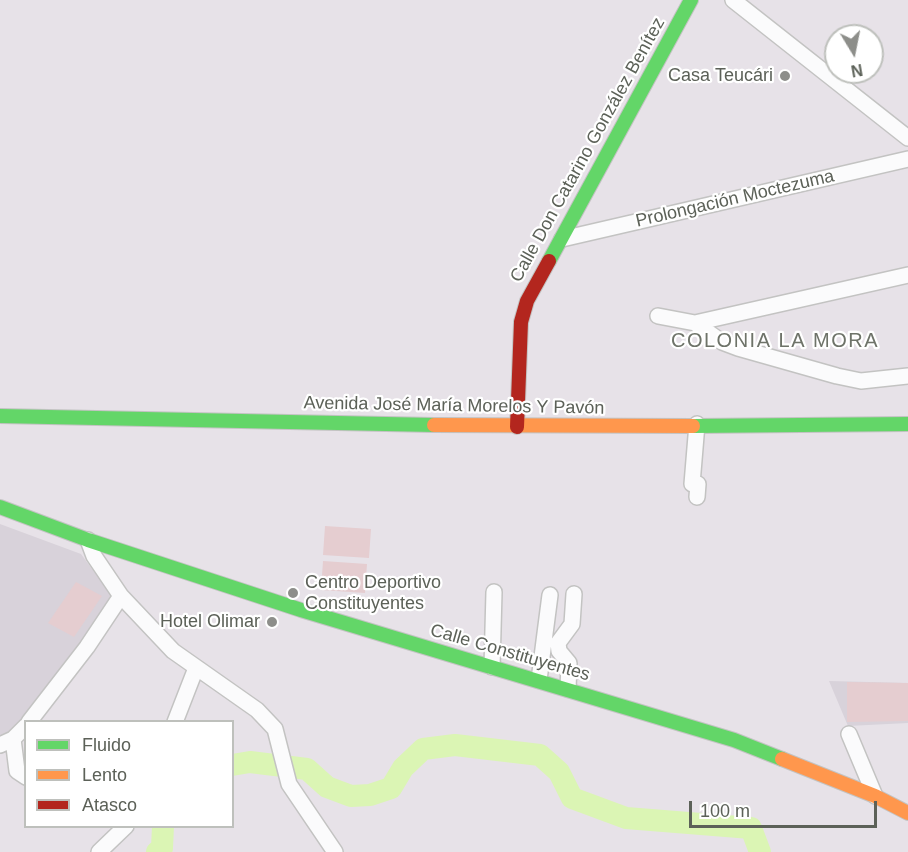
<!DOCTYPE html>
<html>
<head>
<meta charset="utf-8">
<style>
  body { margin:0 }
  #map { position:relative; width:908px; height:852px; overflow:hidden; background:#e7e2e8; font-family:Helvetica,sans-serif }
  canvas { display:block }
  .legend { position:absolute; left:24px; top:720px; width:210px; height:108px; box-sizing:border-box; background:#fff; border:2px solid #bec0bc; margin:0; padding:8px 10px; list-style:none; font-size:18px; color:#5c6158 }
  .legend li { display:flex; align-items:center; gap:12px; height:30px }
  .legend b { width:30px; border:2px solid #bec0bc }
  .north { position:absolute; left:824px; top:24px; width:60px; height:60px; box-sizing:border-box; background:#fff; border:2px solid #bec0bc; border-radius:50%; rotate:170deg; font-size:16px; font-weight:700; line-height:24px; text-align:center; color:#5c6158 }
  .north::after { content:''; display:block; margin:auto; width:21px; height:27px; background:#8d8e8a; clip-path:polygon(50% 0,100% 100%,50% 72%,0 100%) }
  .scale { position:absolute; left:689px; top:801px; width:188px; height:27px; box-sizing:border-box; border:3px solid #5c6158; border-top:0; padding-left:8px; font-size:18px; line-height:21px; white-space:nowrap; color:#5c6158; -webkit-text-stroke:4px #fff; paint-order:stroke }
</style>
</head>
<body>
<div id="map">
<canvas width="908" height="852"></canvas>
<ul class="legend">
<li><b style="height:8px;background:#63d668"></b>Fluido</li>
<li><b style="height:8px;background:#ff974d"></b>Lento</li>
<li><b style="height:8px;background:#b3261e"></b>Atasco</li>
</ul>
<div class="north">N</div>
<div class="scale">100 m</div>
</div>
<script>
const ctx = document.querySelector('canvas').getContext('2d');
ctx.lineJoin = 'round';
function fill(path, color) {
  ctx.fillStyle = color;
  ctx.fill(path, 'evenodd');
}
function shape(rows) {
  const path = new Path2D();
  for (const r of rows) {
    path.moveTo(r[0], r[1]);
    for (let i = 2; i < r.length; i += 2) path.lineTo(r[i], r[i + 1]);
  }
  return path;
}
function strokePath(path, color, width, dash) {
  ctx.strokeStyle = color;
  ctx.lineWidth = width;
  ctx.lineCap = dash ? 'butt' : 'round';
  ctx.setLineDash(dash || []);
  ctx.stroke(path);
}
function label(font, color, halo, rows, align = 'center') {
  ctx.font = font + ' Helvetica,sans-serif';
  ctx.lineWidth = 4.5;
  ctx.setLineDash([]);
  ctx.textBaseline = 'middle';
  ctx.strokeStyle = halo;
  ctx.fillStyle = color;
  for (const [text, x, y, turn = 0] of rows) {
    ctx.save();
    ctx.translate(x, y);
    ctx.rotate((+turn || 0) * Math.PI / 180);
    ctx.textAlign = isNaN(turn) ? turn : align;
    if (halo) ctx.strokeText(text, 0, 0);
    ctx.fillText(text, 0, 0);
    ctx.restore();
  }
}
fill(shape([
  [0,524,81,554,114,599,13,739,0,743],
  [829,681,908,683,908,723,848,726]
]), '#d8d2da');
fill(shape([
  [325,526,371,529,369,558,323,555],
  [323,561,367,564,365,593,321,590],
  [76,582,102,596,74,637,48,623],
  [847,682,908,683,908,721,847,722]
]), '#e5cdd0');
strokePath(shape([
  [232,765,250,762,307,769,327,787,351,796,370,795,391,788,403,768,423,749,455,745,540,755,559,772,572,798,626,818,751,828,760,852],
  [157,852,162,848,163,826]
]), '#dbf5b4', 22);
const street = shape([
  [733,0,908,138],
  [562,239,908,159],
  [658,316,695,323,908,275],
  [695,323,722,342,738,348,837,376,861,381,908,376],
  [697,424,692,484,698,484,697,497],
  [88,540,94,556,121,596,173,651,257,710,275,729,289,784,335,852],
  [492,667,494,592],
  [539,680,550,595],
  [568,689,569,663,559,651,558,643,572,624,574,594],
  [29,722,87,647,121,596],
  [175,722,196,668],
  [849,734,875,796],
  [13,739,17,771,26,777],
  [0,745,13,739,26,726],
  [99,852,126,826]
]);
const fast = shape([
  [549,261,691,0],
  [0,416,434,425],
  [693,426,908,424],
  [0,507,88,540,301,610,734,740,782,759]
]);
const slow = shape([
  [434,425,693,426],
  [782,759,875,796,908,813]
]);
const jam = shape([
  [517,427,521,322,527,301,549,261]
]);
strokePath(street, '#c3c3c2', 18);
strokePath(fast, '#c3c3c2', 16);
strokePath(slow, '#c3c3c2', 16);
strokePath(jam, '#c3c3c2', 16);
strokePath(street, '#fbfbfc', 15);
strokePath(fast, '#63d668', 14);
strokePath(slow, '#ff974d', 14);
strokePath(jam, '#b3261e', 14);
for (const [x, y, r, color] of [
  [785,76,6,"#8d8e8a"],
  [293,593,6,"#8d8e8a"],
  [272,622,6,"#8d8e8a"]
]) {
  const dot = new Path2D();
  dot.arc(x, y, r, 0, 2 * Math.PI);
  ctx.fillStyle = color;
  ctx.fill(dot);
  strokePath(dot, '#fff', 2);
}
label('18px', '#5c6158', '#fff', [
  ["Casa Teucári",773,76],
  ["Centro Deportivo",305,583,"left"],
  ["Constituyentes",305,604,"left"],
  ["Hotel Olimar",260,622]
], 'right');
label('18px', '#5c6158', '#fff', [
  ["Calle Don Catarino González Benítez",588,150,-61],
  ["Prolongación Moctezuma",735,199,-13],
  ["Avenida José María Morelos Y Pavón",454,406,1],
  ["Calle Constituyentes",510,653,16]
]);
ctx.letterSpacing = '1.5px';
label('20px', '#6e7369', '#fff', [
  ["COLONIA LA MORA",775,341]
]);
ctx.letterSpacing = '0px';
</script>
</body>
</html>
